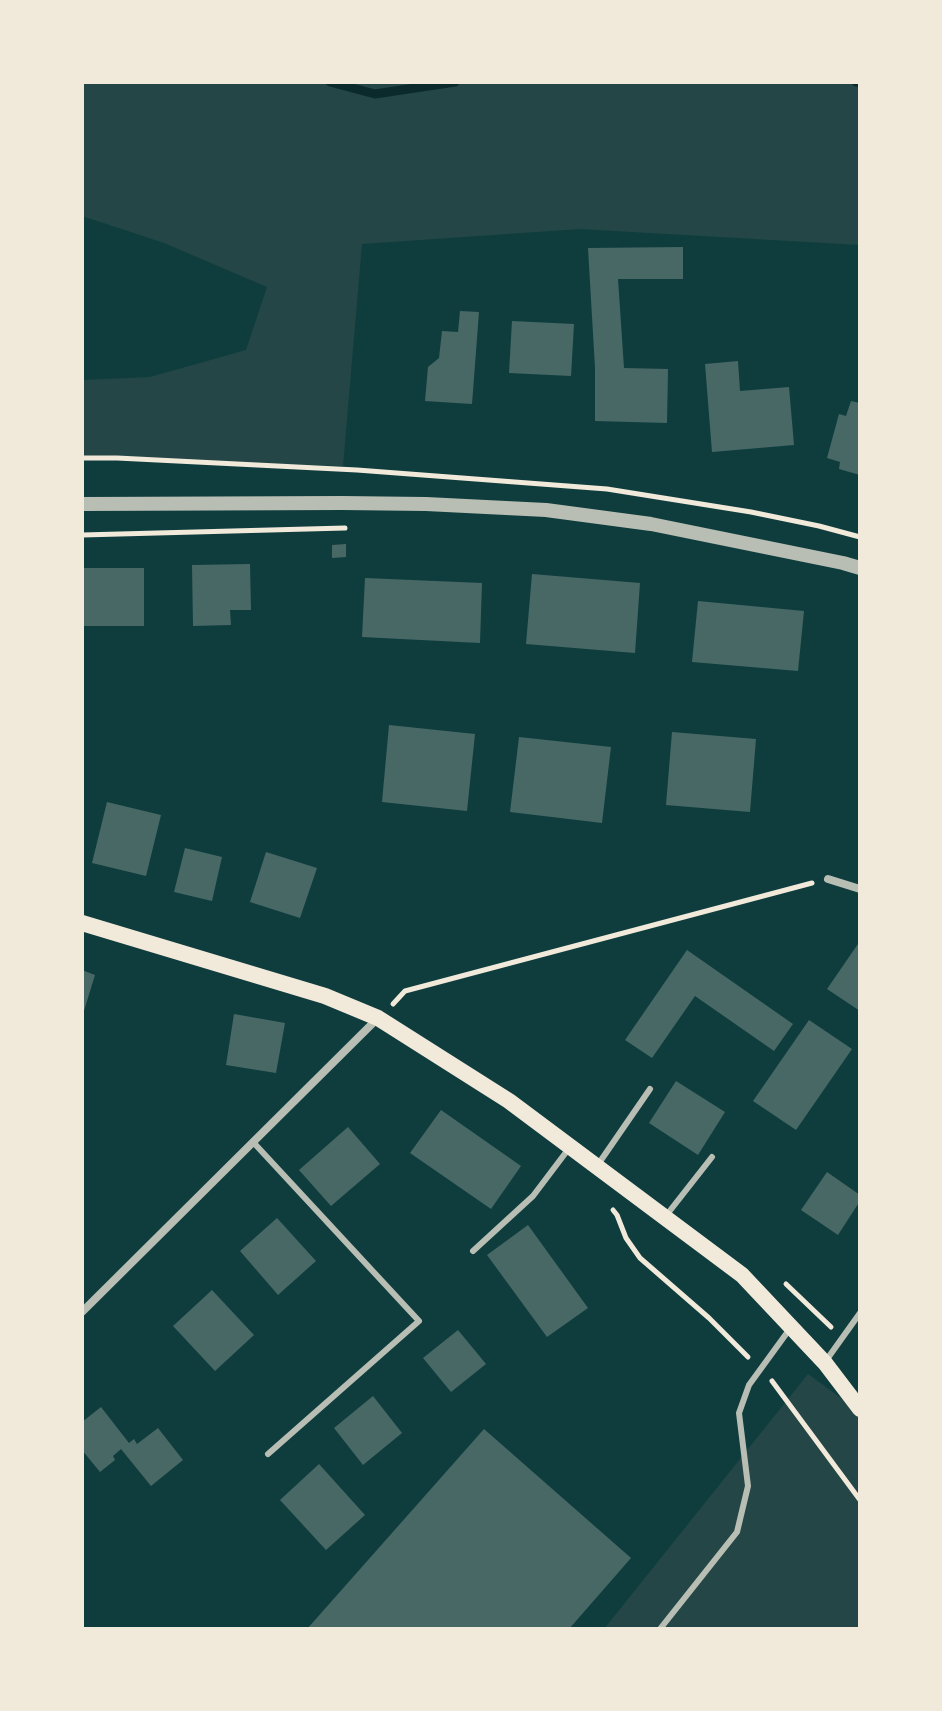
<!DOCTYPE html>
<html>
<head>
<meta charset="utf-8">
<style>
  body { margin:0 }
  #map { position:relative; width:942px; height:1711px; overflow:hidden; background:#0f3d3e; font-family:Jost,sans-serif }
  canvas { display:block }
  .frame { position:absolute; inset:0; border:84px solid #f1e9da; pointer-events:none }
</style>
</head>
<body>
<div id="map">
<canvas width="942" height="1711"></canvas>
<div class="frame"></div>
</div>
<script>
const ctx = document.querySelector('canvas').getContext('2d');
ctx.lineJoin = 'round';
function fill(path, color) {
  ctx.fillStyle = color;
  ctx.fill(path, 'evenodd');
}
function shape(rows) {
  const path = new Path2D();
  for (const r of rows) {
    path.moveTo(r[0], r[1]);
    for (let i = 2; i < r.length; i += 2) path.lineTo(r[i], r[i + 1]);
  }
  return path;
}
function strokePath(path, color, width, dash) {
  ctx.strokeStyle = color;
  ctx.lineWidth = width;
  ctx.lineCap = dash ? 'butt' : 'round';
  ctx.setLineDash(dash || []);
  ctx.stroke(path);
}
fill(shape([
  [82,82,860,82,860,245,580,229,362,244,343,466,82,458,82,380,150,377,246,350,267,287,164,243,82,216],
  [808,1374,860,1412,860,1629,604,1629]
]), '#244646');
strokePath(shape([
  [330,82,375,94,455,82],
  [856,82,860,83]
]), '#0a2a2b', 9);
fill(shape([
  [683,247,683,279,618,279,624,368,668,369,667,423,595,421,595,368,588,248],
  [460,311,479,312,472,404,425,401,428,367,439,358,442,331,458,332],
  [512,321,574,324,571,376,509,373],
  [738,361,740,391,789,387,794,445,712,452,705,364],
  [851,401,860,403,860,475,839,469,840,462,827,458,839,414,846,416],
  [346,544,346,557,332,558,332,545],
  [250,564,251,610,230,610,231,625,193,626,192,565],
  [82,568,144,568,144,626,82,626],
  [532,574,640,583,635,653,526,644],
  [365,578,482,583,480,643,362,637],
  [698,601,804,611,798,671,692,662],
  [389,725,475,734,467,811,382,802],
  [672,732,756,739,750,812,666,805],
  [519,737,611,747,602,823,510,812],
  [107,802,161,815,146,876,92,863],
  [185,848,222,857,212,901,174,892],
  [266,852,317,868,300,918,250,902],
  [860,941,860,1011,827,989],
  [687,950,793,1024,774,1051,695,996,652,1058,625,1040],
  [82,970,95,975,83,1014,82,1014],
  [234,1014,285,1023,276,1073,226,1065],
  [809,1020,852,1049,796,1130,753,1101],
  [676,1081,725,1112,698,1155,649,1123],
  [441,1110,521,1166,491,1209,410,1153],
  [348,1127,380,1164,331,1206,299,1170],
  [827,1172,860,1195,860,1201,838,1235,801,1210],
  [277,1218,316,1261,278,1295,240,1251],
  [528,1225,588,1308,547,1337,487,1255],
  [212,1290,254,1335,215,1371,173,1326],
  [458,1330,486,1364,451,1392,423,1358],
  [373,1396,402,1433,363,1465,334,1428],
  [101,1407,129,1443,134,1439,137,1444,158,1428,183,1460,151,1486,121,1449,113,1456,115,1460,100,1472,82,1450,82,1422],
  [484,1429,631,1558,569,1629,307,1629],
  [319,1464,365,1515,326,1550,280,1500]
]), '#486865');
strokePath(shape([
  [82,458,117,458,357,470,607,489,751,512,819,526,860,537],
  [82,535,345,528],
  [393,1004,405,991,812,883],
  [613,1210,617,1215,626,1238,640,1258,709,1318,748,1357],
  [786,1284,831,1327],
  [772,1381,860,1500]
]), '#f1e9da', 5);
strokePath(shape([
  [253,1142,419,1321,268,1454],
  [597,1166,650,1089],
  [665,1217,712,1157],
  [473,1251,533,1196,570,1147],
  [825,1362,860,1313],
  [660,1629,737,1532,748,1486,739,1413,749,1385,789,1330]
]), '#b8beb3', 6);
strokePath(shape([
  [828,879,860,889],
  [82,1312,378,1018]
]), '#b8beb3', 8);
strokePath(shape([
  [82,504,342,503,426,504,546,510,651,524,843,563,860,568]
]), '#b8beb3', 14);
strokePath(shape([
  [82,923,325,996,378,1018,509,1101,742,1275,825,1363,860,1409]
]), '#f1e9da', 16);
</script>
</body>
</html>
